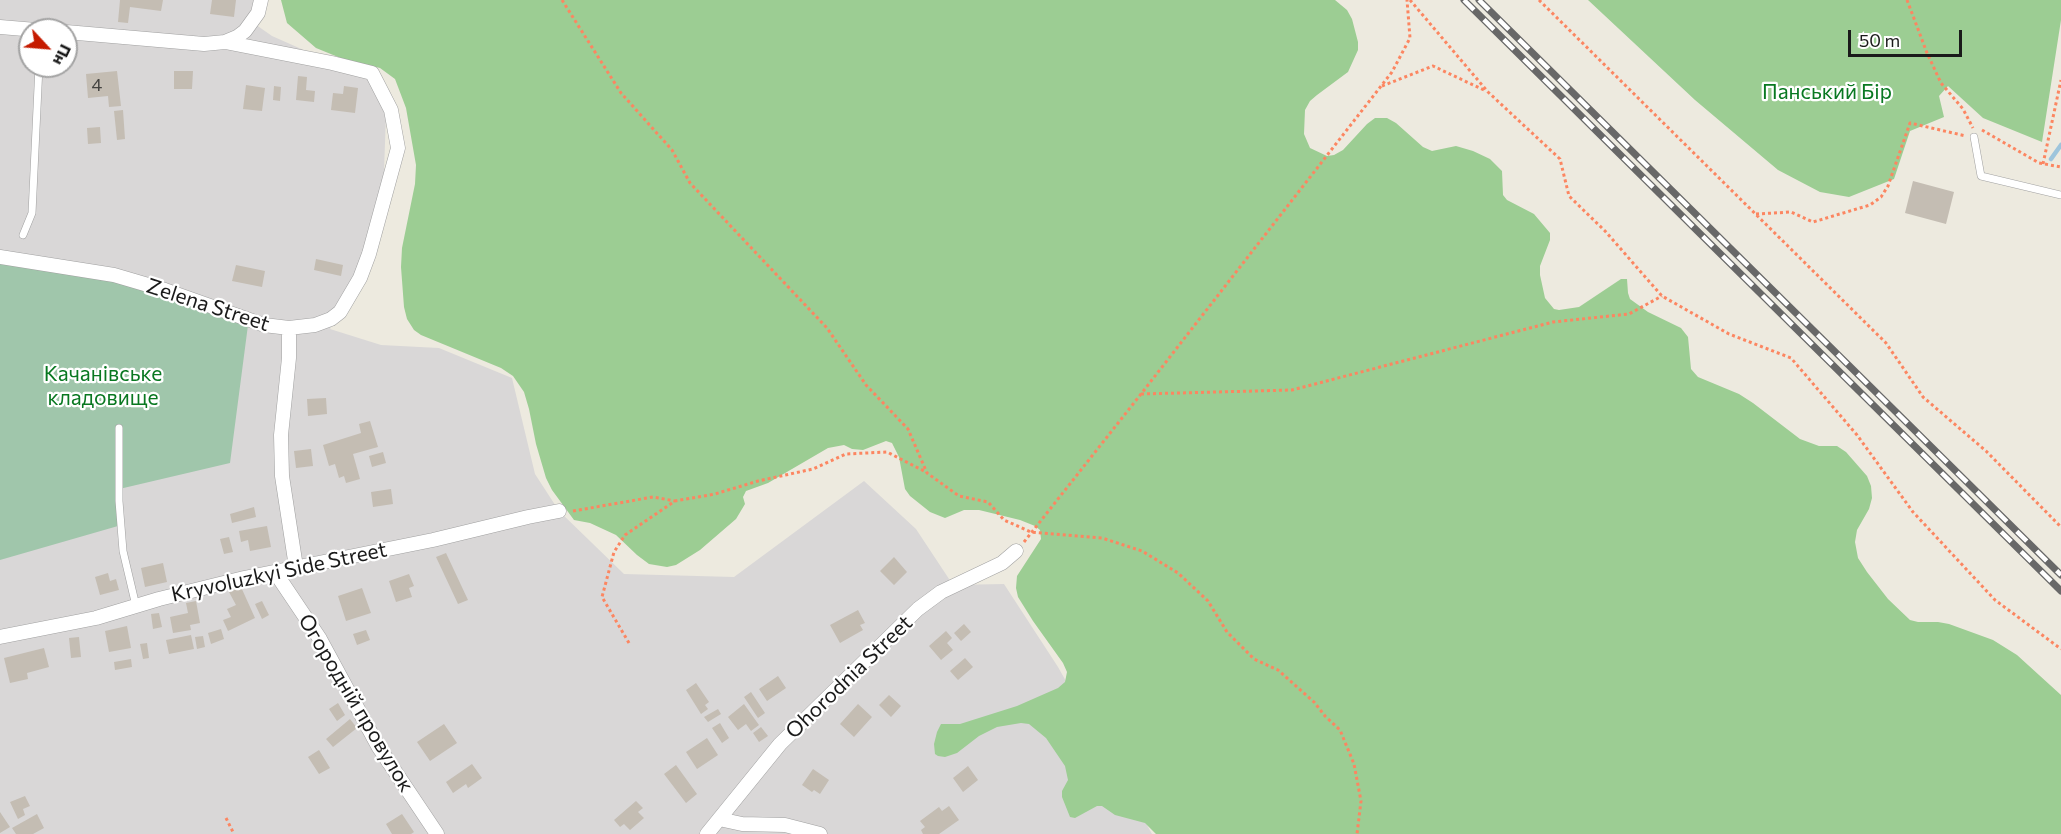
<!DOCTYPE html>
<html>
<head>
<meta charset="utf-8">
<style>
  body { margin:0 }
  #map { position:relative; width:2061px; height:834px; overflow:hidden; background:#edeadf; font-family:Commissioner,sans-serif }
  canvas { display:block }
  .north { position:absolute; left:18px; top:18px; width:60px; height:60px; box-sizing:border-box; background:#fff; border:2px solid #a3a3a3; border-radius:50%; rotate:116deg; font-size:16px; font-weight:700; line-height:24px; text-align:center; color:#1a1a1a }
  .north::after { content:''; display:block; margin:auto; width:21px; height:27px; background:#c51b00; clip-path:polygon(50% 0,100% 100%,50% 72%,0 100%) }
  .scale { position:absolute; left:1848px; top:30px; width:114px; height:27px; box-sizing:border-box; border:3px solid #1a1a1a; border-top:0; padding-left:8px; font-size:18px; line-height:21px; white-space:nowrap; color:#1a1a1a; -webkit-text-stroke:4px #fff; paint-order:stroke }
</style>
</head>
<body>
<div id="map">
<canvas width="2061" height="834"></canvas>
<div class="north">Пн</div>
<div class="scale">50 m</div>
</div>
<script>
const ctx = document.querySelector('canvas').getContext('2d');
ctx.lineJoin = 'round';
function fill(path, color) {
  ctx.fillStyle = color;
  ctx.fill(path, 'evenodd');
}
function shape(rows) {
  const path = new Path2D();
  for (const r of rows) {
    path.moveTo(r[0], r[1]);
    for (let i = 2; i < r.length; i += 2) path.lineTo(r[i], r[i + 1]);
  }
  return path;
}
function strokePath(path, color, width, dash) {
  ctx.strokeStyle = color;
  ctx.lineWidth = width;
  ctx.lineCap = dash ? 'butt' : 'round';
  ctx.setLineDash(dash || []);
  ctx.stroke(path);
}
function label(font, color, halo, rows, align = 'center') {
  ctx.font = font + ' Commissioner,sans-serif';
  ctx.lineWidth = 4.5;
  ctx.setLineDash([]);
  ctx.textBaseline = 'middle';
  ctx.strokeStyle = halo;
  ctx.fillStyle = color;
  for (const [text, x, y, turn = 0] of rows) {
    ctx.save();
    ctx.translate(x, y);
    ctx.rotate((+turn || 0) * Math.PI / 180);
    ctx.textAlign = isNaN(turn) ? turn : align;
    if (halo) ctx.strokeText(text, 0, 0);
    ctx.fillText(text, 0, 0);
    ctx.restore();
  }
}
fill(shape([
  [0,0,261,0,252,22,272,36,387,87,382,227,330,329,381,345,439,348,512,378,535,474,559,511,624,574,734,577,864,481,916,529,953,585,1004,584,1058,667,1152,834,0,834],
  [30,30,66,30,66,66,30,66]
]), '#d9d7d7');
fill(shape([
  [281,0,1335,0,1347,10,1352,19,1358,42,1358,50,1348,72,1317,95,1310,101,1305,110,1304,134,1310,148,1327,156,1334,155,1343,150,1367,124,1375,118,1387,118,1396,123,1423,147,1432,151,1456,146,1473,151,1490,159,1502,171,1503,195,1507,200,1534,214,1550,233,1550,240,1540,266,1540,275,1545,298,1554,309,1559,310,1579,307,1621,279,1627,279,1628,293,1630,299,1648,312,1681,328,1688,337,1691,369,1698,377,1739,394,1753,403,1800,439,1819,446,1837,446,1846,452,1867,476,1871,486,1872,498,1869,509,1857,530,1855,542,1858,558,1867,572,1888,599,1910,620,1918,622,1938,622,1949,624,1993,640,2017,655,2061,695,2061,834,1156,834,1145,823,1115,815,1102,806,1097,806,1075,818,1070,817,1062,797,1062,791,1068,780,1065,766,1046,738,1029,724,1021,723,997,727,979,736,957,753,945,757,938,756,935,754,934,744,937,732,941,724,960,724,1017,706,1058,688,1065,682,1067,672,1063,663,1033,621,1018,597,1016,588,1017,576,1041,539,1040,530,1035,526,1020,520,979,510,964,510,945,518,930,512,910,496,905,489,899,457,892,443,886,441,863,450,852,449,844,445,828,448,768,483,746,491,743,497,745,504,736,519,700,550,676,565,667,567,649,564,637,555,616,535,590,523,574,520,552,490,546,478,536,444,529,409,524,392,513,376,501,368,421,335,414,330,407,319,404,307,401,267,402,248,415,184,416,165,406,108,395,79,380,68,343,59,316,48,287,23],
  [1588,0,2061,0,2061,20,2042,142,1983,118,1948,86,1939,96,1944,117,1910,131,1894,179,1849,197,1820,192,1778,170,1695,100]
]), '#9ccd93');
fill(shape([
  [0,263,115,281,248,325,230,463,115,490,118,526,0,560]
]), '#a0c6ab');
strokePath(shape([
  [2051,159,2061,145]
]), '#9ec5dc', 4.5);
fill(shape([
  [120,0,163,0,161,11,130,7,128,23,118,22],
  [212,0,236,0,234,17,210,14],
  [117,71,121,106,109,107,108,96,88,98,86,74],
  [174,71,193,71,192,89,174,89],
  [298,76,307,77,306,90,315,91,314,102,296,100],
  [246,85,265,88,262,111,243,109],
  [274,86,281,87,280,101,273,100],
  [344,86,358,88,355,113,331,110,333,93,343,94],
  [123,110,125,139,117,140,114,111],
  [100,127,101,143,88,144,87,128],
  [1913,181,1954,192,1946,224,1905,213],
  [316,259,343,265,341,276,314,270],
  [236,265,265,271,262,287,232,281],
  [326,398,327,414,308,416,307,399],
  [370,421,378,447,353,454,360,479,346,483,344,476,339,478,335,464,329,466,323,445,361,433,359,424],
  [311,449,313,466,296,468,294,451],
  [383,452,386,463,372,467,369,456],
  [391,489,393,504,373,507,371,492],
  [254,507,256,517,232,523,230,514],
  [267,526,271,547,250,551,248,540,241,542,239,531],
  [229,537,233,552,224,554,220,539],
  [446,553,468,600,458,604,436,557],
  [894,557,907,572,894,585,880,571],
  [163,563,167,582,145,587,141,568],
  [108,573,110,581,116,579,119,590,100,595,95,577],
  [409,574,414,586,409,588,412,597,396,602,389,581],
  [241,587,255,618,228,631,223,620,231,617,227,609,236,605,229,592],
  [362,588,371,613,346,621,338,596],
  [196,601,200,623,190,625,191,630,173,633,170,617,188,613,186,603],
  [262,601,269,615,262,619,255,604],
  [858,610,865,623,860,625,863,630,840,643,830,625],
  [159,613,162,627,153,629,151,614],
  [964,624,971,632,961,641,954,633],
  [127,626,131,648,109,652,105,631],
  [221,629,224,639,211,644,208,633],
  [366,630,370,640,357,645,353,634],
  [946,631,952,638,947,643,953,650,941,660,929,646],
  [191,635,194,649,169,654,166,640],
  [203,636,205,647,197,649,195,637],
  [79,637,81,657,71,658,69,638],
  [147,643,149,658,143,659,140,644],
  [44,648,49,667,27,673,28,679,10,683,4,658],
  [965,658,973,667,958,680,950,671],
  [131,659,132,667,115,670,114,662],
  [778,676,786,688,767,701,759,689],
  [696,683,709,702,705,705,708,709,701,714,686,690],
  [751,692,765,713,758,718,744,697],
  [889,695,901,706,891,717,879,705],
  [338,703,345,715,337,721,329,709],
  [744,704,759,725,751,731,746,724,738,730,728,717],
  [858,704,872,717,854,737,840,724],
  [718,709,721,714,708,722,704,717],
  [350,719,357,728,333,747,326,739],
  [720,723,729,738,722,743,712,728],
  [444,724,457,743,430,761,417,742],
  [761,727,768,736,759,742,753,733],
  [707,738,718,755,697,769,686,752],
  [319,750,330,768,319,774,308,757],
  [472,764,482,778,468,788,466,784,453,793,446,782],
  [676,765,697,794,686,803,664,774],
  [968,766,978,780,963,792,953,778],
  [813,769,829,780,820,794,814,790,812,792,802,785],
  [25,796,30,806,23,809,25,815,18,819,10,802],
  [636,801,643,808,638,812,644,818,630,830,624,824,620,827,614,820],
  [949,806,959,820,939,834,923,834,921,830,925,827,920,821,939,807,942,811],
  [0,812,10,827,0,833],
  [37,814,44,828,33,834,16,834,12,828],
  [402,814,414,832,411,834,392,834,386,824]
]), '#c4bdb3');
const lane = shape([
  [1974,137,1981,176,2061,195],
  [23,235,32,213,39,66],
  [119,428,119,501,123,551,136,606]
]);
const street = shape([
  [0,27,36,30],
  [225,42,237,37,245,31,258,13,261,0],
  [0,257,114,275,165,290,264,325,289,328,315,325,331,319,340,312,360,278,369,254,398,148,391,110,372,73,332,63,225,42,204,44,66,32],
  [289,328,289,358,281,435,282,476,296,567],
  [275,572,320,639,378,746,437,834],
  [0,637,96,618,159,599,244,578,433,540,528,517,559,511],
  [719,819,742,824,785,825,820,834],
  [707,834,780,744,918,609,941,592,1002,563,1016,551]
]);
strokePath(lane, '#a1a1a1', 8);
strokePath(street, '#a1a1a1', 15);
strokePath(shape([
  [562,0,621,93,672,150,690,183,827,328,866,385,908,429,927,473,959,496,988,502,1004,520,1031,532,1102,538,1142,551,1178,573,1208,601,1227,632,1254,659,1278,670,1314,702,1325,716,1340,730,1354,764,1361,801,1357,834],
  [1410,0,1488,92,1560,159,1569,196,1605,231,1662,296,1729,334,1791,358,1857,435,1913,512,1995,600,2061,649],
  [1539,0,1886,343,1923,397,1986,451,2061,527],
  [1907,0,1927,53,1941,83,1963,109,1973,128],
  [1382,86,1433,66,1486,91],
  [1982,130,2039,163,2061,167],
  [2043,164,2061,80],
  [1756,214,1791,212,1813,222,1870,205,1881,197,1888,186,1910,123,1966,136],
  [1141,394,1292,390,1553,322,1629,314,1662,296],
  [573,511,653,497,675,501],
  [1024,542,1141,394,1392,72,1410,38,1407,0],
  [629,643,602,597,614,552,625,535,675,501,715,494,758,481,813,469,846,454,887,452,926,472],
  [226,818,234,834]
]), '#fc8661', 3, [3, 3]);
strokePath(lane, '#fff', 7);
strokePath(street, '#fff', 14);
const rail = shape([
  [1464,0,2061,591],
  [1479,0,2061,575]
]);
strokePath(rail, '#686868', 7);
strokePath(rail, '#fff', 4.5, [14]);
label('18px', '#444340', null, [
  ["4",97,85]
]);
label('21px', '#097821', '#fff', [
  ["Панський Бір",1827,92],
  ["Качанівське",103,374],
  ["кладовище",103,398]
]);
label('21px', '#1a1a1a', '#fff', [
  ["Zelena Street",208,305,18],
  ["Kryvoluzkyi Side Street",279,572,-12],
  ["Ohorodnia Street",849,677,-44],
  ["Огородній провулок",356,703,59]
]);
</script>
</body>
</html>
